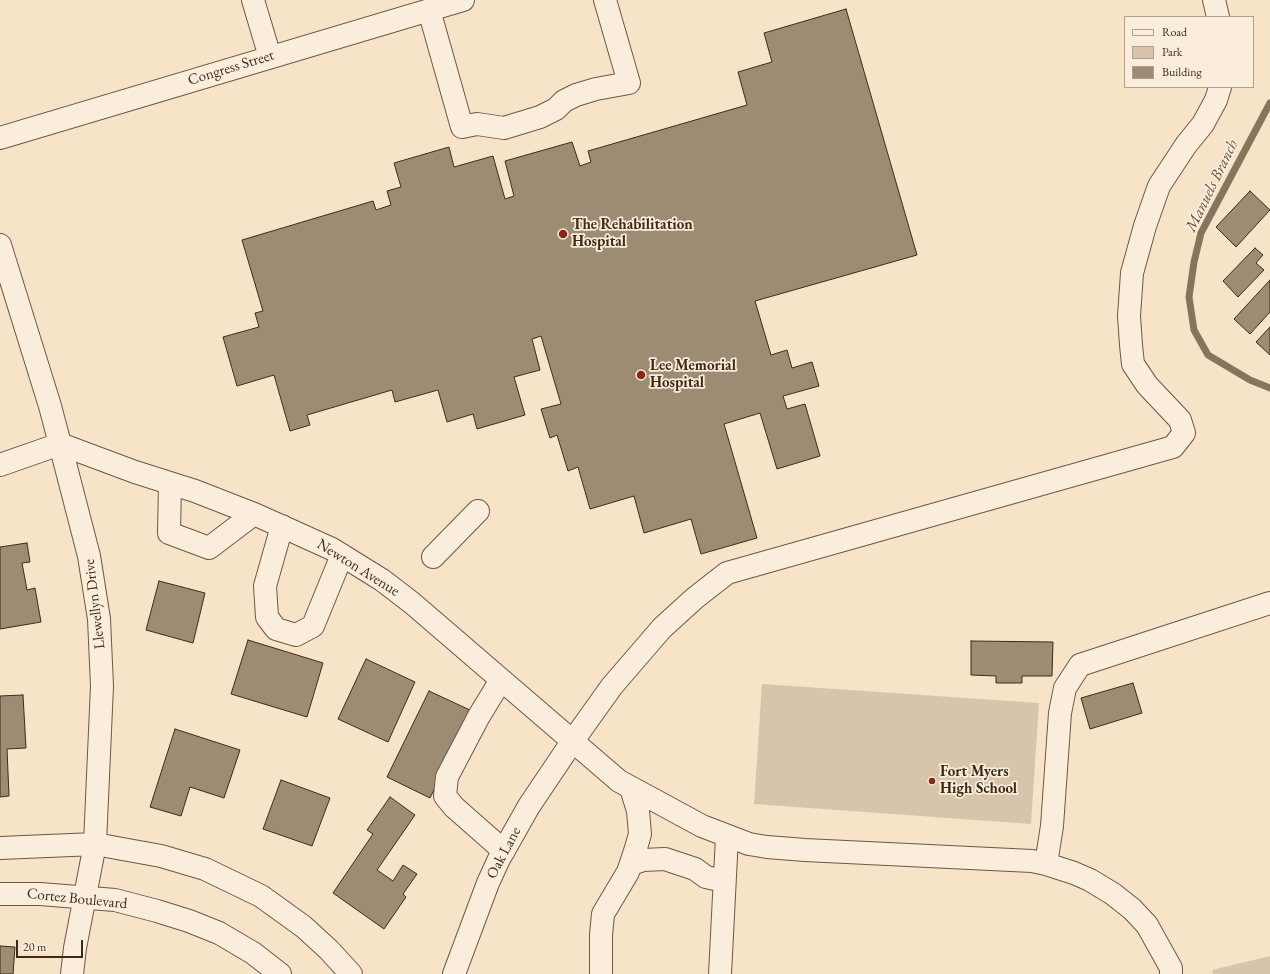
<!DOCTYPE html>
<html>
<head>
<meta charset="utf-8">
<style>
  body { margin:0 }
  #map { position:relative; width:1270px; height:974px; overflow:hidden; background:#f7e4c8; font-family:"EB Garamond",serif }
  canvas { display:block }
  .legend { position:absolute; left:1124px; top:16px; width:130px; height:72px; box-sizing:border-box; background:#faeddb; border:1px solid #af9f8d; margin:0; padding:5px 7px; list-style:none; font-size:12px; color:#3e2a17 }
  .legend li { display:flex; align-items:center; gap:8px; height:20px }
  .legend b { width:20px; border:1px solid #af9f8d }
  .scale { position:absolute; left:16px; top:940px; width:67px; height:18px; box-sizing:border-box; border:2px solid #3e2a17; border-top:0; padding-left:5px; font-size:12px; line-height:14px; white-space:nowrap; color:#3e2a17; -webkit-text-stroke:3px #faeddb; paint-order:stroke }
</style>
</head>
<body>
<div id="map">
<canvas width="1270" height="974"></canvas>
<ul class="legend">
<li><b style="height:5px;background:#faeddb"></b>Road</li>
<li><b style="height:11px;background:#d8c4aa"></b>Park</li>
<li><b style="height:11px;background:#9e8b73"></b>Building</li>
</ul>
<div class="scale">20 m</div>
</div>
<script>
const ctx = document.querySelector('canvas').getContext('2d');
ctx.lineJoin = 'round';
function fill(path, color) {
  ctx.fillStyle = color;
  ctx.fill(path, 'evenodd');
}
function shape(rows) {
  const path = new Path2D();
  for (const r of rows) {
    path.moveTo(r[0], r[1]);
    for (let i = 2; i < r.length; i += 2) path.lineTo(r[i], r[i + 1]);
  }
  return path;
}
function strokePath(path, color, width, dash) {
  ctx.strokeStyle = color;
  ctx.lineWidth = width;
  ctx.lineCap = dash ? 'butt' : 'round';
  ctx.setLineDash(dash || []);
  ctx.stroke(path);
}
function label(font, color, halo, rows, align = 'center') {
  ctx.font = font + ' "EB Garamond",serif';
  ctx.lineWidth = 3.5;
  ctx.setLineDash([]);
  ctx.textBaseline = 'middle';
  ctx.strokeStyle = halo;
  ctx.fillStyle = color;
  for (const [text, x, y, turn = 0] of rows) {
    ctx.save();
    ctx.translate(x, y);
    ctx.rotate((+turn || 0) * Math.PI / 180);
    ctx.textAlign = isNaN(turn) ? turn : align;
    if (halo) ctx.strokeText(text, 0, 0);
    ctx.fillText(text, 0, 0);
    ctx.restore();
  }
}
fill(shape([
  [762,684,1039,703,1031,824,754,804],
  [1270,956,1270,974,1213,974,1212,970]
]), '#d8c4aa');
strokePath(shape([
  [1270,103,1201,233,1194,262,1189,297,1194,330,1208,355,1250,380,1270,388]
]), '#87745d', 7);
const building = shape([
  [846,9,917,255,755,301,771,355,787,350,792,368,812,362,819,386,783,396,787,409,805,404,820,456,777,469,760,413,724,424,757,538,701,554,691,519,644,533,634,496,590,509,578,467,568,471,557,435,550,438,541,409,561,404,541,336,532,339,540,370,514,377,525,415,477,429,473,414,447,422,438,390,395,402,392,390,307,415,310,425,290,431,274,375,237,386,223,337,259,327,255,313,263,311,242,240,373,201,376,210,391,205,387,191,401,187,394,163,449,147,454,167,493,156,505,199,514,196,505,161,572,142,580,166,591,162,588,151,747,105,738,72,772,62,764,33,846,9],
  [1250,191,1270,210,1236,247,1216,227,1250,191],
  [1255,248,1263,255,1256,263,1264,270,1238,297,1223,281,1255,248],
  [1270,280,1270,312,1250,334,1234,319,1270,280],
  [1270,327,1270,355,1256,342,1270,327],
  [27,543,30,562,22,563,27,590,35,588,41,622,0,629,0,547,27,543],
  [159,581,205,593,193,643,146,630,159,581],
  [248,640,323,663,307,717,231,694,248,640],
  [971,641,1053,642,1052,676,1022,676,1022,683,996,683,996,676,971,675,971,641],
  [366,659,415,682,388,742,338,719,366,659],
  [1133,683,1142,713,1090,729,1081,698,1133,683],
  [429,691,472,711,430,798,387,777,429,691],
  [23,695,26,748,7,749,9,796,0,797,0,696,23,695],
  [175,729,240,750,224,798,190,787,181,816,150,807,175,729],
  [281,780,330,798,312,846,263,829,281,780],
  [390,797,415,815,377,870,393,881,403,865,417,874,403,894,406,897,384,929,333,893,373,834,367,830,390,797],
  [0,946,15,947,13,974,0,974,0,946]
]);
fill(building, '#9e8b73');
strokePath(building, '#3e2a17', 1);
const minor = shape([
  [253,0,270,57],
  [1214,0,1218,17],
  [429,10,462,127,477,124,504,128,540,117,556,109,564,101,576,95,596,89,629,83,605,0],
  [0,138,463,0],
  [0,245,50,406,60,444,89,556,99,619,102,686,95,844,75,948,72,974],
  [0,465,60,444,135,472,195,491,254,514,290,530,332,549,382,580,412,603,619,781,702,826,749,844,767,847,805,850,1032,861,1046,864,1074,873,1090,880,1113,894,1132,909,1147,925,1171,968,1171,974],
  [170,483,169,533,209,548,254,514],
  [282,526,265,586,267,617,276,629,296,635,313,626,342,555],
  [433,557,478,511],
  [501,680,479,716,447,777,445,796,454,807,504,851],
  [0,848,95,844,161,856,205,869,261,896,304,927,329,950,351,974],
  [631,864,643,860,665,859,695,869,706,877,724,881],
  [1046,864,1052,826,1060,713,1065,688,1080,665,1270,603],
  [0,894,40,894,115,900,157,911,189,921,219,933,253,953,280,974],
  [454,974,488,883,499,859,529,806,572,742,612,686,662,628,695,598,727,573,1173,447,1184,433,1180,420,1147,385,1133,364,1131,345,1129,316,1132,273,1145,226,1159,186,1186,145,1203,124,1216,100,1220,87],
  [601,974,601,935,603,914,628,872,636,848,640,834,638,811,631,788],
  [720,974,727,837]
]);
strokePath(minor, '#6c5843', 24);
strokePath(minor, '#faeddb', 22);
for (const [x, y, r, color] of [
  [563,234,5,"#8f2418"],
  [641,375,5,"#8f2418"],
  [932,781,4,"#8f2418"]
]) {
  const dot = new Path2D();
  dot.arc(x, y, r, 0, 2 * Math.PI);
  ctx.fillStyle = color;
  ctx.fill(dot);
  strokePath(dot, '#faeddb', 1.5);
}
label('15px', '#3e2a17', '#faeddb', [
  ["Congress Street",231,68,-17],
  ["Newton Avenue",358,568,32],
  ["Llewellyn Drive",95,604,-97],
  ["Oak Lane",504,853,-62],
  ["Cortez Boulevard",77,899,6]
]);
label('bold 15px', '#3e2a17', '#faeddb', [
  ["The Rehabilitation",572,225],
  ["Hospital",572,242],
  ["Lee Memorial",650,366],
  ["Hospital",650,383],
  ["Fort Myers",940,772],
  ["High School",940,789]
], 'left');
label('italic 16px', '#634f3a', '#faeddb', [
  ["Manuels Branch",1212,186,-64]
]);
</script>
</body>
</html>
